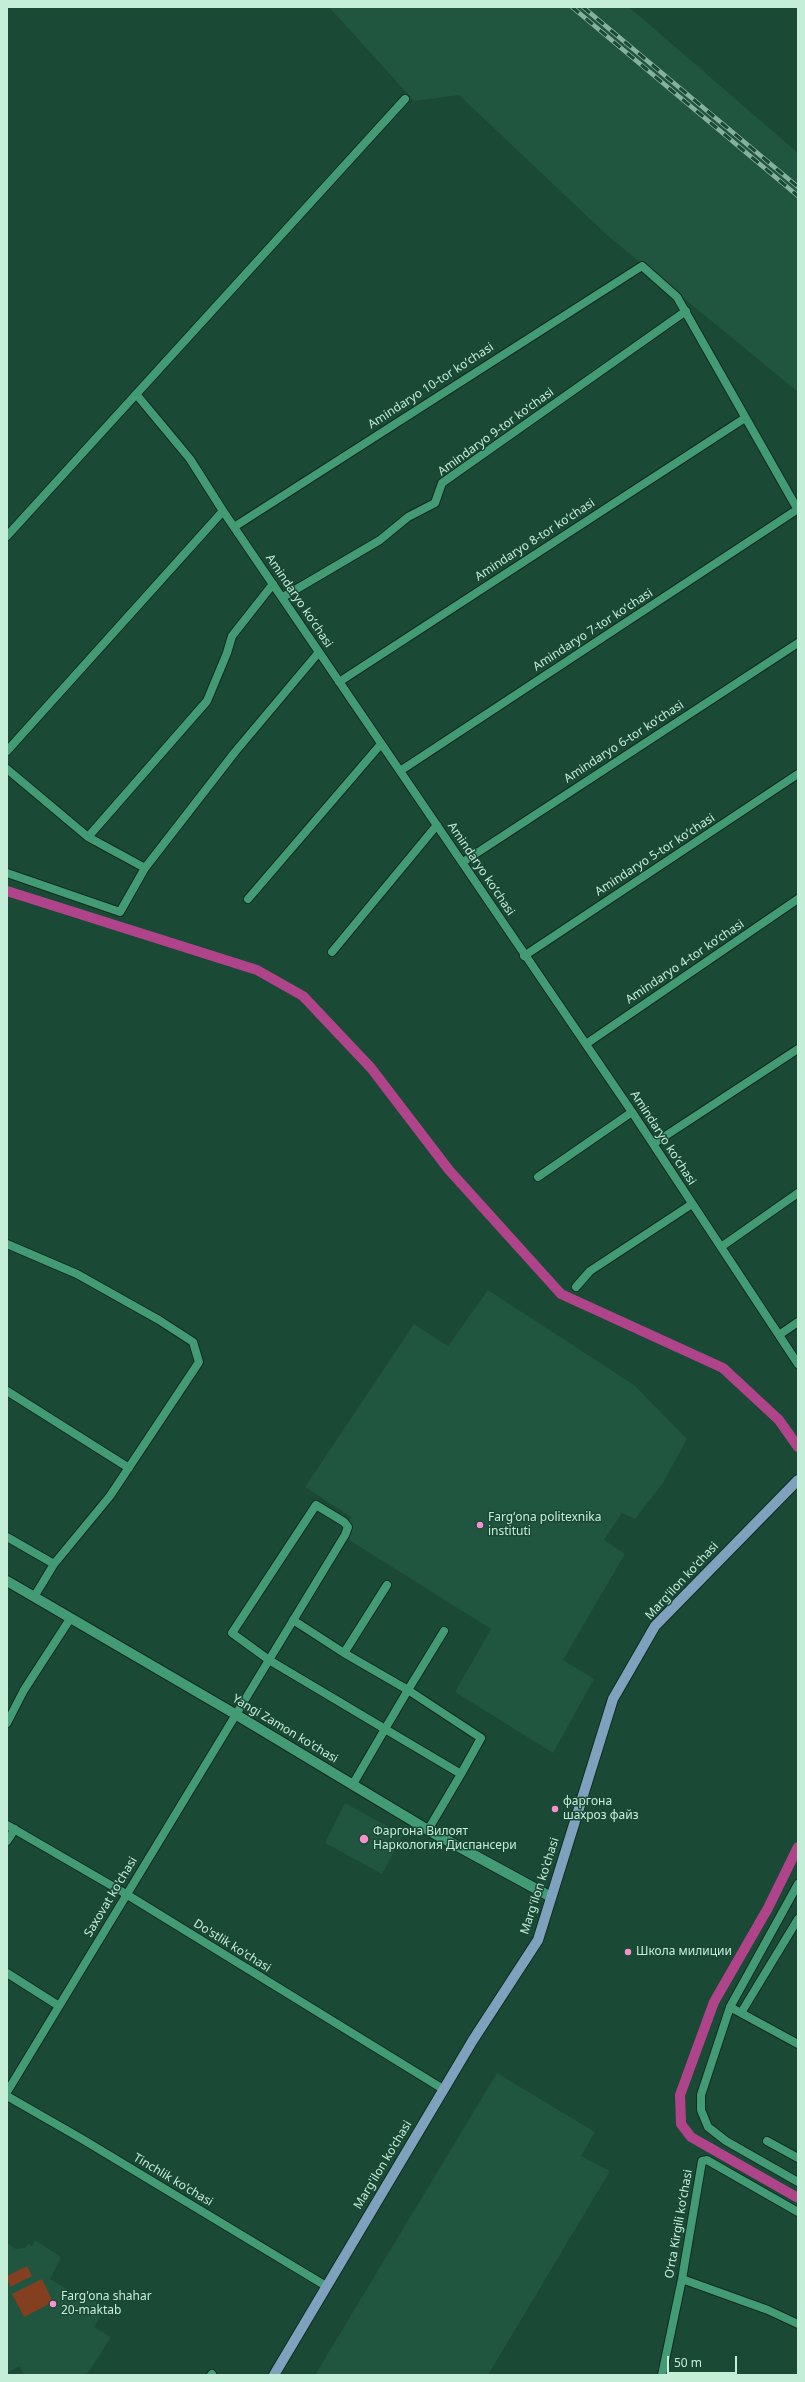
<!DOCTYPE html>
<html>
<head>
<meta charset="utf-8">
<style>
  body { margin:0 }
  #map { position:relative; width:805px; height:2382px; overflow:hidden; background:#1a4935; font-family:"Noto Sans",sans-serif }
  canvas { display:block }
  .frame { position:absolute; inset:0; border:8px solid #c5eed9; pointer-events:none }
  .scale { position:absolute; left:667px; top:2356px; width:70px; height:18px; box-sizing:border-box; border:2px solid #c5eed9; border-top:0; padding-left:5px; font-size:12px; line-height:14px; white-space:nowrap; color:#c5eed9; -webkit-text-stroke:3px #1a4935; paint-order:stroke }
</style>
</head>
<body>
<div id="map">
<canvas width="805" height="2382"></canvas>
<div class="frame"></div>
<div class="scale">50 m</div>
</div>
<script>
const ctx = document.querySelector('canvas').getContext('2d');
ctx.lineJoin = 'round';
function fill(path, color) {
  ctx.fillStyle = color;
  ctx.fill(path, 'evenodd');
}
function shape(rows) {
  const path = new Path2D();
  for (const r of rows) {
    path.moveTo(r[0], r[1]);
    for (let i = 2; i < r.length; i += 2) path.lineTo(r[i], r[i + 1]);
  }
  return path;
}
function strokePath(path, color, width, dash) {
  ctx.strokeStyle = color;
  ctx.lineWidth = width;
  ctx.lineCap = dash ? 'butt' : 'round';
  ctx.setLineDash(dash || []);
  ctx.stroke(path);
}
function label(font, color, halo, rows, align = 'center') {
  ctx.font = font + ' "Noto Sans",sans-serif';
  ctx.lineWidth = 3;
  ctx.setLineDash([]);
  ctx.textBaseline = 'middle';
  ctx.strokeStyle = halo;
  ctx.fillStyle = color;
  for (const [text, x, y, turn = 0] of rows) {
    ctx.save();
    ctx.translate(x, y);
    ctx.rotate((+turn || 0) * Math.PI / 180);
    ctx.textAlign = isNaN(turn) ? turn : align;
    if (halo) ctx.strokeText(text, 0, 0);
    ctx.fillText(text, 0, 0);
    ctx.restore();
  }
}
fill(shape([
  [329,7,629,7,798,153,798,392,609,237,459,95,414,101],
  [488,1290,634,1385,687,1439,663,1483,635,1519,622,1513,604,1540,625,1554,563,1660,594,1679,553,1753,455,1692,491,1629,341,1535,351,1517,305,1487,414,1324,448,1346],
  [345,1803,403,1835,382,1874,325,1843],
  [497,2073,595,2132,581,2156,610,2171,488,2375,315,2375],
  [35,2240,61,2257,50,2279,84,2299,88,2296,106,2308,94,2327,111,2337,88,2373,84,2375,24,2375,20,2366,7,2373,7,2243,16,2249,25,2248,28,2244,32,2246]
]), '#20553f');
fill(shape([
  [27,2266,32,2276,10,2287,7,2276],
  [42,2279,53,2302,24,2317,12,2294]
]), '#843f20');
strokePath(shape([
  [7,891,257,970,303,996,371,1068,449,1170,561,1294,723,1368,779,1420,798,1447],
  [798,1847,768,1908,714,2002,680,2095,681,2124,691,2137,798,2198]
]), '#b0448b', 10);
const street = shape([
  [136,394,190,459,223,511,632,1112,798,1364],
  [234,527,642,266,677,297,798,510],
  [7,536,405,99],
  [283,597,380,540,408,517,435,503,442,483,686,311],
  [339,682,745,418],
  [7,751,223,511],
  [7,769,88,837,145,868,120,912,7,873],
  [400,771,798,509],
  [88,837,207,701,227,653,232,636,273,584],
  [463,862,798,643],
  [145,868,235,752,319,652],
  [248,899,381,744],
  [332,952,437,825],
  [524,956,798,774],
  [586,1044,798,899],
  [653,1144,798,1049],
  [538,1177,632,1112],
  [7,1244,77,1274,159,1320,193,1342,199,1362,110,1496,54,1564,34,1597],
  [721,1247,798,1193],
  [576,1287,590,1271,692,1204],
  [779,1335,798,1322],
  [7,1391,129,1468],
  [7,1537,54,1564],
  [293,1620,344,1653],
  [7,1723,24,1690,70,1619],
  [353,1784,385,1729,461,1774,481,1738,408,1690,444,1631],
  [7,1825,126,1894,443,2089],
  [428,1830,461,1774],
  [7,1841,15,1829],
  [798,1884,730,2007,701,2095,701,2110,708,2127,726,2141,798,2182],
  [7,1973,59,2006],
  [730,2007,798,2044],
  [741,2013,798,1919],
  [7,2092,269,1660,232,1633,316,1505,344,1522,348,1527,345,1535,269,1660,385,1729,408,1690,344,1653,387,1585],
  [7,2096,82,2139,326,2286],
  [767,2141,798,2158],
  [682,2279,768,2310,798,2324],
  [211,2375,212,2374],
  [662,2375,682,2279,702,2161,707,2160,798,2212]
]);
const secondary = shape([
  [7,1581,235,1714,428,1830,551,1897]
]);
const primary = shape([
  [274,2375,473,2040,538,1940,613,1699,655,1626,798,1480]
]);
strokePath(street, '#102c20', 10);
strokePath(secondary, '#102c20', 12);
strokePath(primary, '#102c20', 12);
strokePath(street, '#439b76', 8);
strokePath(secondary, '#439b76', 10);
strokePath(primary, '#7ea2bd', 10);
const rail = shape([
  [572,7,798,196],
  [583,7,798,187]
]);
strokePath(rail, '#86b19c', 4.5);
strokePath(rail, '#1a4935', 3, [9]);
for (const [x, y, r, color] of [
  [480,1525,4,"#f690cf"],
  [555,1809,4,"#f690cf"],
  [364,1839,5,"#f690cf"],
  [628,1952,4,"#f690cf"],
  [53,2304,4,"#f690cf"]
]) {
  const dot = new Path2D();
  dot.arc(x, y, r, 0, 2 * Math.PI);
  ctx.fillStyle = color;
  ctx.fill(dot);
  strokePath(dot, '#1a4935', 1.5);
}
label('12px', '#c5eed9', '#1a4935', [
  ["Amindaryo 10-tor koʻchasi",431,386,-33],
  ["Amindaryo 9-tor koʻchasi",496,432,-36],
  ["Amindaryo 8-tor koʻchasi",535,540,-33],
  ["Amindaryo koʻchasi",299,601,56],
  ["Amindaryo 7-tor koʻchasi",593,630,-33],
  ["Amindaryo 6-tor koʻchasi",624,742,-33],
  ["Amindaryo 5-tor koʻchasi",655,855,-33],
  ["Amindaryo koʻchasi",481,869,56],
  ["Amindaryo 4-tor koʻchasi",685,962,-34],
  ["Amindaryo koʻchasi",663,1138,57],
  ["Marg'ilon ko'chasi",682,1581,-47],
  ["Yangi Zamon ko'chasi",285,1729,31],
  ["Marg'ilon ko'chasi",540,1886,-72],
  ["Saxovat ko'chasi",111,1897,-59],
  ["Do'stlik ko'chasi",232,1946,32],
  ["Marg'ilon ko'chasi",383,2165,-59],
  ["Tinchlik ko'chasi",173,2180,31],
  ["Oʻrta Kirgili koʻchasi",679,2224,-80]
]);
label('12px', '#c5eed9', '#1a4935', [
  ["Fargʻona politexnika",488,1518],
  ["instituti",488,1532],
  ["фаргона",563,1802],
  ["шахроз файз",563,1816],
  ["Фаргона Вилоят",373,1832],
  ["Наркология Диспансери",373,1846],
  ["Школа милиции",636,1952],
  ["Farg'ona shahar",61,2297],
  ["20-maktab",61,2311]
], 'left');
</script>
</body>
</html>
